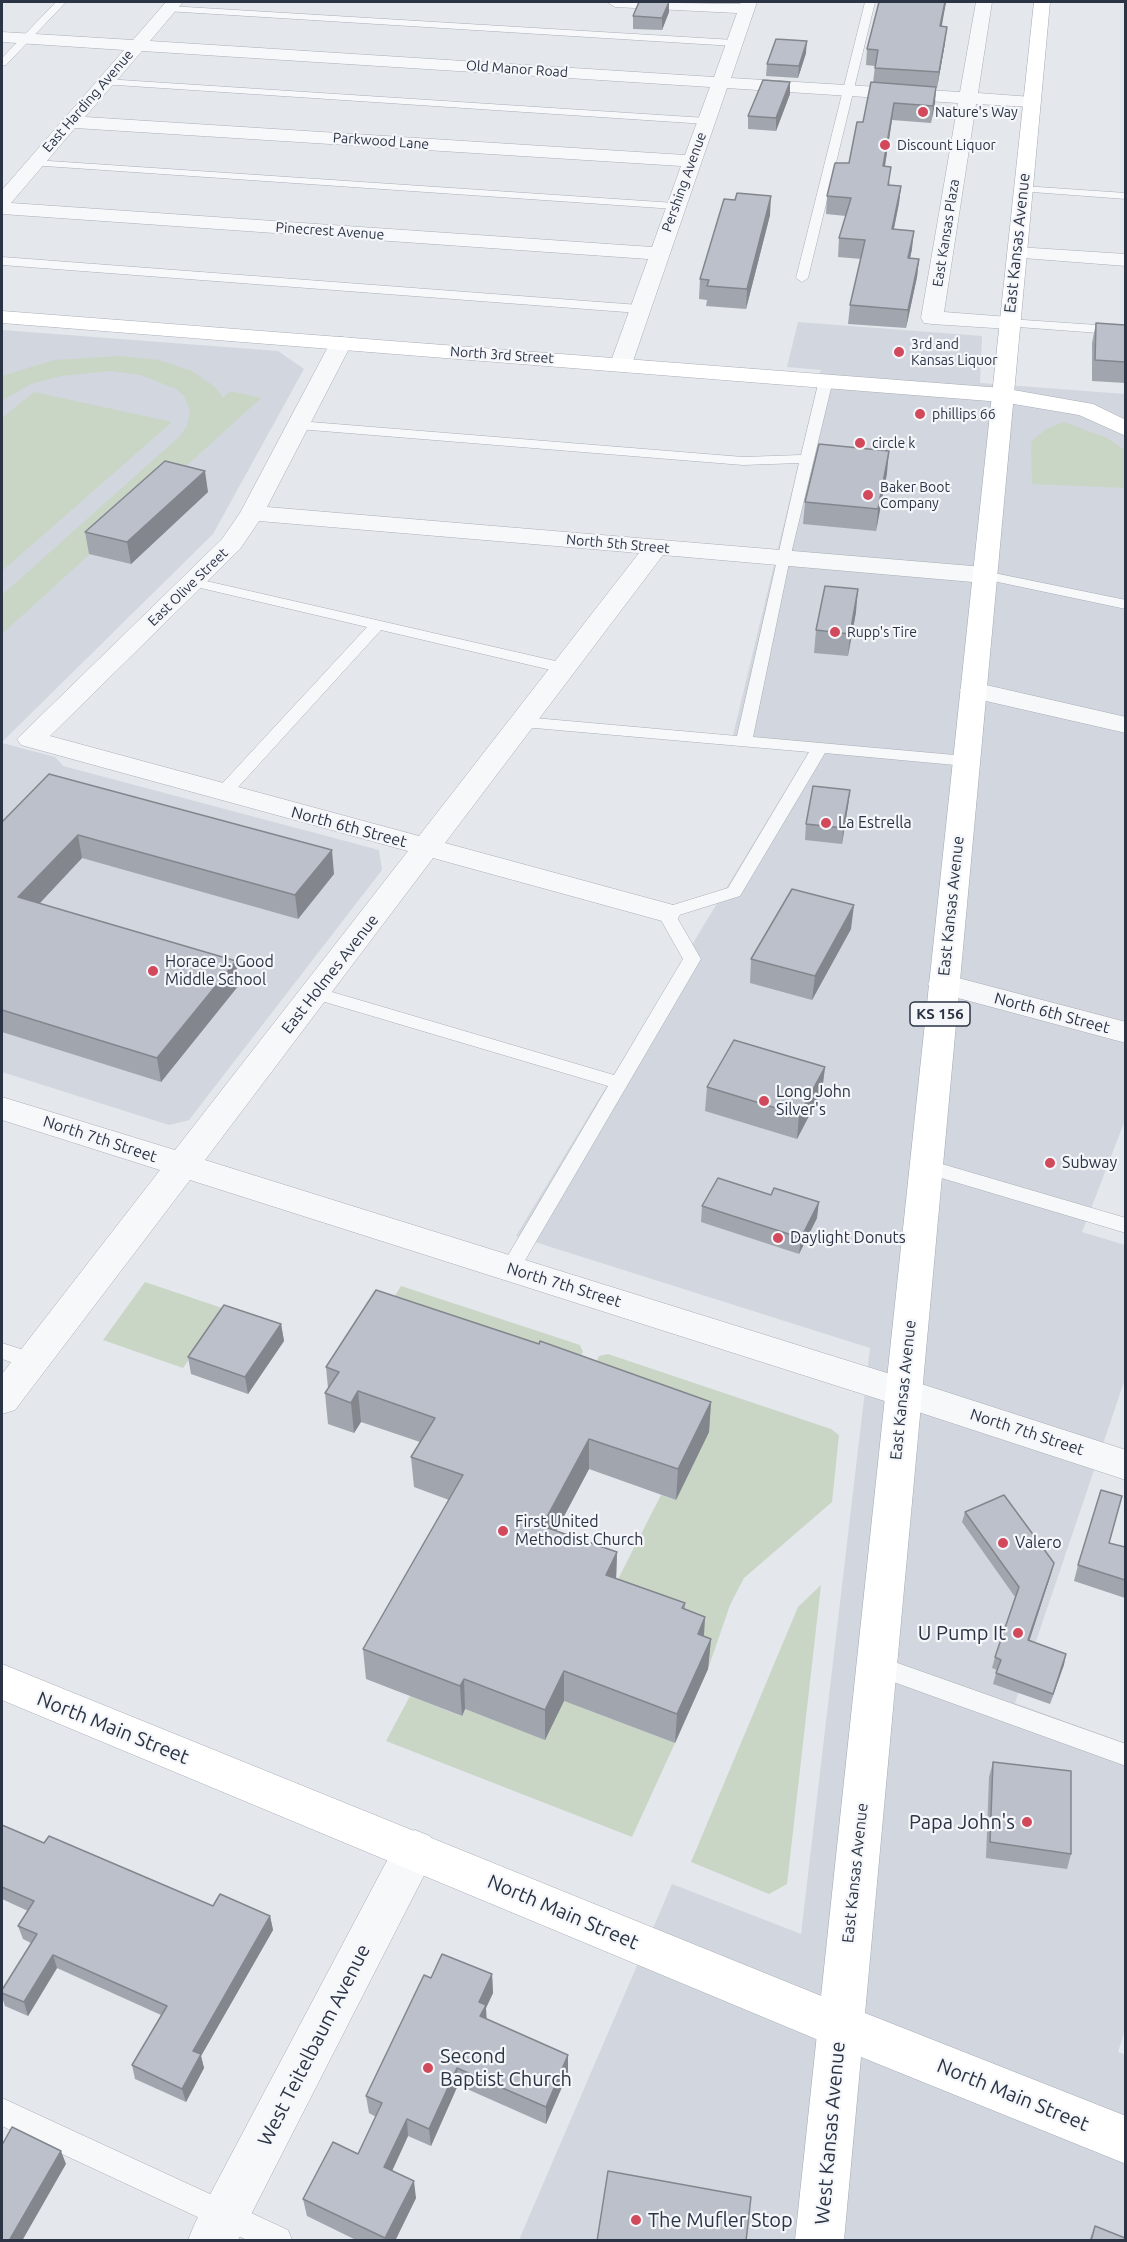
<!DOCTYPE html>
<html>
<head>
<meta charset="utf-8">
<style>
  body { margin:0 }
  #map { position:relative; width:1127px; height:2242px; overflow:hidden; background:#e4e7ec; font-family:Ubuntu,sans-serif }
  canvas { display:block }
  .frame { position:absolute; inset:0; border:3px solid #2b3445; pointer-events:none }
</style>
</head>
<body>
<div id="map">
<canvas width="1127" height="2242"></canvas>
<div class="frame"></div>
</div>
<script>
const ctx = document.querySelector('canvas').getContext('2d');
ctx.lineJoin = 'round';
function fill(path, color) {
  ctx.fillStyle = color;
  ctx.fill(path, 'evenodd');
}
function shape(rows) {
  const path = new Path2D();
  for (const r of rows) {
    path.moveTo(r[0], r[1]);
    for (let i = 2; i < r.length; i += 2) path.lineTo(r[i], r[i + 1]);
  }
  return path;
}
function strokePath(path, color, width, dash) {
  ctx.strokeStyle = color;
  ctx.lineWidth = width;
  ctx.lineCap = dash ? 'butt' : 'round';
  ctx.setLineDash(dash || []);
  ctx.stroke(path);
}
function label(font, color, halo, rows, align = 'center') {
  ctx.font = font + ' Ubuntu,sans-serif';
  ctx.lineWidth = 4.5;
  ctx.setLineDash([]);
  ctx.textBaseline = 'middle';
  ctx.strokeStyle = halo;
  ctx.fillStyle = color;
  for (const [text, x, y, turn = 0] of rows) {
    ctx.save();
    ctx.translate(x, y);
    ctx.rotate((+turn || 0) * Math.PI / 180);
    ctx.textAlign = isNaN(turn) ? turn : align;
    if (halo) ctx.strokeText(text, 0, 0);
    ctx.fillText(text, 0, 0);
    ctx.restore();
  }
}
fill(shape([
  [798,322,982,336,980,383,1125,394,1125,1120,1082,1232,1125,1245,1125,1379,1015,1703,1125,1743,1126,2026,1118,2052,1126,2055,1125,2240,519,2240,672,1884,801,1934,870,1348,516,1236,814,743,733,735,821,370,787,367],
  [2,330,278,351,304,369,213,534,2,742],
  [2,743,55,757,63,766,379,850,382,870,189,1120,169,1125,2,1072]
]), '#d2d6de');
fill(shape([
  [119,356,159,360,192,371,215,387,223,398,230,391,261,398,2,634,2,595,180,436,187,426,190,411,184,396,176,389,141,375,110,371,61,376,31,384,2,401,2,376,54,360],
  [34,392,172,422,2,571,2,418],
  [1064,422,1107,438,1125,450,1125,488,1032,484,1031,442,1046,429],
  [145,1282,225,1309,183,1368,103,1340],
  [401,1286,580,1345,583,1352,567,1381,379,1321],
  [608,1354,831,1429,839,1435,832,1502,744,1578,730,1605,708,1669,696,1664,616,1583,661,1495,676,1500,585,1387,599,1356],
  [821,1585,787,1884,769,1894,691,1862,798,1607],
  [410,1696,461,1716,465,1709,545,1739,564,1701,675,1743,632,1837,386,1741]
]), '#c9d6c5');
const lane = shape([
  [56,2,66,2,6,65,2,66,2,58,56,2],
  [865,2,875,2,808,278,802,282,796,278,865,2],
  [169,6,734,40,739,43,734,46,166,11,166,7,169,6],
  [105,79,706,118,711,121,706,124,101,84,100,82,105,79],
  [34,160,675,203,681,206,675,209,30,165,30,161,34,160],
  [1023,186,1126,193,1126,199,1019,191,1017,189,1023,186],
  [2,257,639,305,645,309,639,313,2,265,2,257],
  [1009,319,1126,327,1126,335,1005,326,1003,323,1009,319],
  [826,376,833,380,790,558,753,737,966,756,974,761,966,766,825,753,740,896,676,916,701,959,517,1274,510,1277,503,1274,500,1269,608,1086,308,997,306,993,308,989,315,987,614,1075,683,959,657,913,660,909,728,888,809,752,523,727,515,722,523,717,737,736,799,463,743,465,298,429,291,425,298,421,743,457,801,455,819,380,826,376],
  [984,571,1126,600,1126,609,979,578,977,575,979,572,984,571],
  [193,578,564,663,572,668,564,673,381,630,230,796,224,797,218,796,216,792,218,788,367,627,188,585,186,582,188,579,193,578],
  [925,1159,1126,1218,1126,1233,918,1171,915,1166,918,1161,925,1159],
  [2,1343,39,1355,42,1361,39,1367,31,1369,2,1359,2,1343],
  [875,1655,1126,1744,1126,1766,866,1672,863,1665,866,1658,875,1655],
  [2,2098,288,2230,292,2240,247,2240,2,2126,2,2098]
]);
const street = shape([
  [166,2,183,2,150,41,714,77,737,13,615,7,607,2,740,4,741,2,757,2,731,78,960,92,976,2,992,2,978,93,1032,97,1038,98,1041,102,1038,106,1032,107,976,104,944,312,1009,317,1017,318,1020,323,1017,328,1009,329,932,324,924,323,921,318,958,103,727,88,632,364,629,369,621,371,613,369,610,364,648,259,2,214,2,190,124,50,2,42,2,32,133,40,166,2],
  [142,51,710,87,685,155,85,117,142,51],
  [75,128,681,166,652,247,11,203,75,128],
  [1017,247,1126,254,1126,266,1010,257,1007,253,1010,249,1017,247],
  [341,337,349,338,352,343,267,507,984,567,993,570,997,575,993,580,984,583,663,555,445,843,677,906,681,913,677,920,666,922,433,858,205,1160,903,1378,1126,1450,1126,1480,894,1404,190,1180,15,1410,2,1414,2,1374,160,1170,2,1120,2,1097,175,1150,408,851,21,745,17,739,222,539,240,513,330,343,333,338,341,337],
  [259,521,639,553,419,836,50,736,240,549,259,521],
  [973,682,1126,717,1126,733,964,696,960,690,964,684,973,682],
  [943,974,1126,1022,1126,1043,932,991,928,984,932,977,943,974],
  [415,1830,430,1836,437,1850,238,2240,188,2240,195,2223,400,1836,415,1830]
]);
const secondary = shape([
  [2,311,1002,388,1093,404,1126,420,1126,436,1079,415,1002,402,2,323,2,311],
  [2,1664,856,2010,863,2026,856,2042,840,2049,2,1700,2,1664]
]);
const primary = shape([
  [1034,2,1050,2,865,2013,1126,2116,1126,2164,861,2057,844,2240,795,2240,1034,2]
]);
strokePath(lane, '#a9aeb7', 1);
strokePath(street, '#a9aeb7', 1);
strokePath(secondary, '#a9aeb7', 1);
strokePath(primary, '#a3abb8', 1);
fill(lane, '#f7f8fa');
fill(street, '#f7f8fa');
fill(secondary, '#fff');
fill(primary, '#fff');
fill(shape([
  [946,2,941,26,945,43,937,88,936,88,931,123,892,120,885,166,890,185,901,186,899,203,894,229,912,249,910,258,919,259,917,277,906,328,848,324,850,305,861,259,838,257,839,238,846,216,826,214,827,196,849,163,863,122,873,83,875,66,866,65,867,49],
  [669,12,662,30,633,29,633,16],
  [806,53,798,78,766,76,767,64],
  [790,94,776,131,748,129,748,116],
  [735,200,770,215,746,309,706,306,707,300,699,299,700,279],
  [1096,323,1125,325,1125,383,1092,381,1092,343],
  [887,473,876,531,803,524,805,502],
  [208,492,131,564,89,554,85,532],
  [856,612,848,656,814,653,816,630],
  [850,790,848,806,842,844,805,840,806,824],
  [2,822,334,874,298,919,82,858,40,903,239,985,161,1082,2,1032],
  [851,929,812,1000,750,983,751,959],
  [825,1067,822,1091,797,1139,705,1111,707,1087],
  [702,1206,817,1218,799,1254,701,1222],
  [281,1324,284,1341,248,1394,191,1374,188,1357],
  [326,1367,711,1402,709,1432,676,1500,589,1469,556,1531,617,1552,616,1578,685,1603,685,1609,705,1617,704,1636,711,1639,708,1669,675,1743,564,1701,545,1740,465,1709,462,1716,366,1679,363,1649,449,1500,414,1487,411,1457,420,1442,361,1422,354,1433,328,1424,325,1393,328,1388],
  [965,1512,1054,1563,1051,1574,1029,1641,1066,1654,1050,1704,993,1684,997,1670,992,1668,995,1657,1015,1597,962,1522],
  [1109,1543,1125,1547,1125,1598,1074,1581,1078,1565],
  [993,1762,1071,1854,1067,1869,986,1858,989,1777],
  [2,1825,44,1843,213,1906,270,1916,273,1930,201,2056,204,2068,186,2102,135,2079,132,2065,161,2015,57,1968,28,2016,5,2006,2,1997,2,1990,31,1943,23,1939,18,1926,28,1911,2,1899],
  [492,1974,493,1993,486,2008,486,2019,568,2055,568,2073,546,2124,458,2085,431,2146,408,2136,392,2171,416,2198,395,2241,358,2241,307,2216,303,2199,358,2154,376,2117,369,2113,366,2096],
  [1095,2226,1125,2241,1089,2241]
]), '#a1a5ae');
fill(shape([
  [669,2,669,12,662,30,662,18],
  [945,2,946,2,939,42,940,26],
  [947,27,945,43,937,88,939,72],
  [807,41,806,53,798,78,799,66],
  [790,82,790,94,776,131,776,118],
  [936,87,935,104,931,123,933,106],
  [894,103,892,120,882,184,883,166],
  [901,186,899,203,890,247,892,229],
  [771,196,770,215,746,309,747,289],
  [914,231,912,249,906,276,908,258],
  [919,259,917,277,906,328,908,310],
  [889,451,887,473,876,531,878,509],
  [205,471,208,492,131,564,127,542],
  [858,589,856,612,848,656,850,634],
  [850,790,848,806,842,844,843,828],
  [78,835,82,858,23,921,18,897],
  [332,850,334,874,298,919,295,895],
  [854,905,851,929,812,1000,815,976],
  [236,961,239,985,161,1082,157,1058],
  [825,1067,822,1091,797,1139,799,1115],
  [819,1202,817,1218,799,1254,801,1238],
  [281,1324,284,1341,248,1394,245,1377],
  [358,1391,361,1422,354,1433,351,1403],
  [711,1402,709,1432,676,1500,678,1469],
  [589,1439,589,1469,543,1556,542,1526],
  [617,1552,616,1583,606,1575],
  [1054,1563,1051,1574,1026,1651,1028,1640],
  [705,1617,703,1647,698,1634],
  [711,1639,708,1669,675,1743,677,1714],
  [1066,1654,1064,1665,1050,1704,1053,1694],
  [564,1671,564,1701,545,1740,545,1710],
  [464,1679,465,1709,462,1716,460,1686],
  [270,1916,273,1930,201,2056,204,2068,186,2102,182,2089,193,2051],
  [53,1955,57,1968,28,2016,24,2002],
  [492,1974,493,1993,486,2008,487,2023,481,2034,479,2002],
  [568,2055,568,2073,546,2124,546,2107],
  [457,2068,458,2085,431,2146,429,2129],
  [407,2119,408,2136,386,2184,384,2167],
  [61,2151,66,2164,22,2241,9,2241],
  [414,2181,416,2198,395,2241,386,2241,385,2238]
]), '#83868d');
const building = shape([
  [639,2,669,2,662,18,633,16,639,2],
  [879,2,945,2,940,26,947,27,939,72,875,68,878,50,867,49,879,2],
  [776,39,807,41,799,66,767,64,776,39],
  [763,80,790,82,776,118,748,116,763,80],
  [871,82,936,87,933,106,894,103,883,166,891,167,888,185,901,186,892,229,914,231,908,258,919,259,908,310,850,305,865,240,839,238,851,198,827,196,835,163,849,163,857,122,863,122,871,82],
  [737,193,771,196,747,289,707,286,709,280,700,279,724,199,735,200,737,193],
  [1096,323,1125,325,1125,362,1095,360,1096,323],
  [819,444,889,451,878,509,805,502,819,444],
  [165,461,205,471,127,542,85,532,165,461],
  [825,586,858,589,850,634,816,630,825,586],
  [49,774,332,850,295,895,78,835,18,897,236,961,157,1058,2,1010,2,822,49,774],
  [813,786,850,790,843,828,806,824,813,786],
  [792,889,854,905,815,976,751,959,792,889],
  [734,1040,825,1067,799,1115,707,1087,734,1040],
  [718,1178,771,1195,774,1188,819,1202,801,1238,702,1206,718,1178],
  [376,1290,539,1344,540,1341,711,1402,678,1469,589,1439,542,1526,617,1552,606,1575,685,1603,682,1608,705,1617,698,1634,711,1639,677,1714,564,1671,545,1710,464,1679,460,1686,363,1649,463,1475,411,1457,435,1418,358,1391,351,1403,325,1393,339,1372,326,1367,376,1290],
  [224,1305,281,1324,245,1377,188,1357,224,1305],
  [1101,1490,1122,1496,1109,1543,1125,1547,1125,1580,1078,1565,1101,1490],
  [1004,1495,1054,1563,1028,1640,1066,1654,1053,1694,996,1673,1001,1660,995,1657,1019,1587,965,1512,1004,1495],
  [993,1762,1071,1771,1071,1854,990,1842,993,1762],
  [2,1825,44,1843,49,1836,213,1906,220,1894,270,1916,193,2051,201,2054,182,2089,132,2065,167,2006,53,1955,24,2002,2,1993,2,1990,37,1934,18,1926,34,1901,2,1887,2,1825],
  [442,1954,492,1974,479,2002,486,2005,480,2016,568,2055,546,2107,457,2068,429,2129,407,2119,384,2167,414,2181,385,2238,303,2199,333,2142,358,2154,382,2103,366,2096,424,1975,431,1978,442,1954],
  [12,2127,61,2151,9,2241,2,2241,2,2145,12,2127],
  [608,2171,751,2197,746,2241,597,2241,608,2171],
  [1095,2226,1125,2238,1125,2241,1091,2241,1095,2226]
]);
fill(building, '#bbc0ca');
strokePath(building, '#83868d', 1.5);
for (const [x, y, r, color] of [
  [923,112,6,"#d1495b"],
  [885,145,6,"#d1495b"],
  [899,352,6,"#d1495b"],
  [920,414,6,"#d1495b"],
  [860,443,6,"#d1495b"],
  [868,495,6,"#d1495b"],
  [835,632,6,"#d1495b"],
  [826,823,6,"#d1495b"],
  [153,971,6,"#d1495b"],
  [764,1101,6,"#d1495b"],
  [1050,1163,6,"#d1495b"],
  [778,1238,6,"#d1495b"],
  [503,1531,6,"#d1495b"],
  [1003,1543,6,"#d1495b"],
  [1018,1633,6,"#d1495b"],
  [1027,1822,6,"#d1495b"],
  [428,2068,6,"#d1495b"],
  [636,2220,6,"#d1495b"]
]) {
  const dot = new Path2D();
  dot.arc(x, y, r, 0, 2 * Math.PI);
  ctx.fillStyle = color;
  ctx.fill(dot);
  strokePath(dot, '#f4f6f9', 2);
}
label('14px', '#2b3445', '#f4f6f9', [
  ["Old Manor Road",517,69,4],
  ["East Harding Avenue",88,101,-49],
  ["Parkwood Lane",381,141,4],
  ["Pershing Avenue",684,182,-70],
  ["Pinecrest Avenue",330,231,4],
  ["East Kansas Plaza",946,233,-81],
  ["North 3rd Street",502,355,4],
  ["North 5th Street",618,544,5],
  ["East Olive Street",188,587,-44]
]);
label('14px', '#2b3445', '#f4f6f9', [
  ["Nature's Way",935,112],
  ["Discount Liquor",897,145],
  ["3rd and",911,344],
  ["Kansas Liquor",911,360],
  ["phillips 66",932,414],
  ["circle k",872,443],
  ["Baker Boot",880,487],
  ["Company",880,503],
  ["Rupp's Tire",847,632]
], 'left');
for (const [x, y, w] of [
  [940,1014,60]
]) {
  const box = new Path2D();
  box.roundRect(x - w / 2, y - 12, w, 24, 4.5);
  ctx.fillStyle = '#f4f6f9';
  ctx.fill(box);
  strokePath(box, '#2b3445', 1.5);
}
label('bold 15px', '#2b3445', null, [
  ["KS 156",940,1014]
]);
label('16px', '#2b3445', '#f4f6f9', [
  ["East Kansas Avenue",1017,243,-84],
  ["North 6th Street",349,827,15],
  ["East Kansas Avenue",951,906,-84],
  ["East Holmes Avenue",330,974,-52],
  ["North 6th Street",1052,1013,15],
  ["North 7th Street",100,1139,18],
  ["North 7th Street",564,1285,17],
  ["East Kansas Avenue",903,1390,-84],
  ["North 7th Street",1027,1432,18],
  ["East Kansas Avenue",855,1873,-84]
]);
label('16px', '#2b3445', '#f4f6f9', [
  ["La Estrella",838,823],
  ["Horace J. Good",165,962],
  ["Middle School",165,980],
  ["Long John",776,1092],
  ["Silver's",776,1110],
  ["Subway",1062,1163],
  ["Daylight Donuts",790,1238],
  ["First United",515,1522],
  ["Methodist Church",515,1540],
  ["Valero",1015,1543]
], 'left');
label('20px', '#2b3445', '#f4f6f9', [
  ["U Pump It",1006,1633],
  ["Papa John's",1015,1822],
  ["Second",440,2056,"left"],
  ["Baptist Church",440,2079,"left"],
  ["The Mufler Stop",648,2220,"left"]
], 'right');
label('20px', '#2b3445', '#f4f6f9', [
  ["North Main Street",113,1728,22],
  ["North Main Street",563,1912,23],
  ["West Teitelbaum Avenue",314,2045,-63],
  ["North Main Street",1013,2095,22],
  ["West Kansas Avenue",830,2133,-85]
]);
</script>
</body>
</html>
